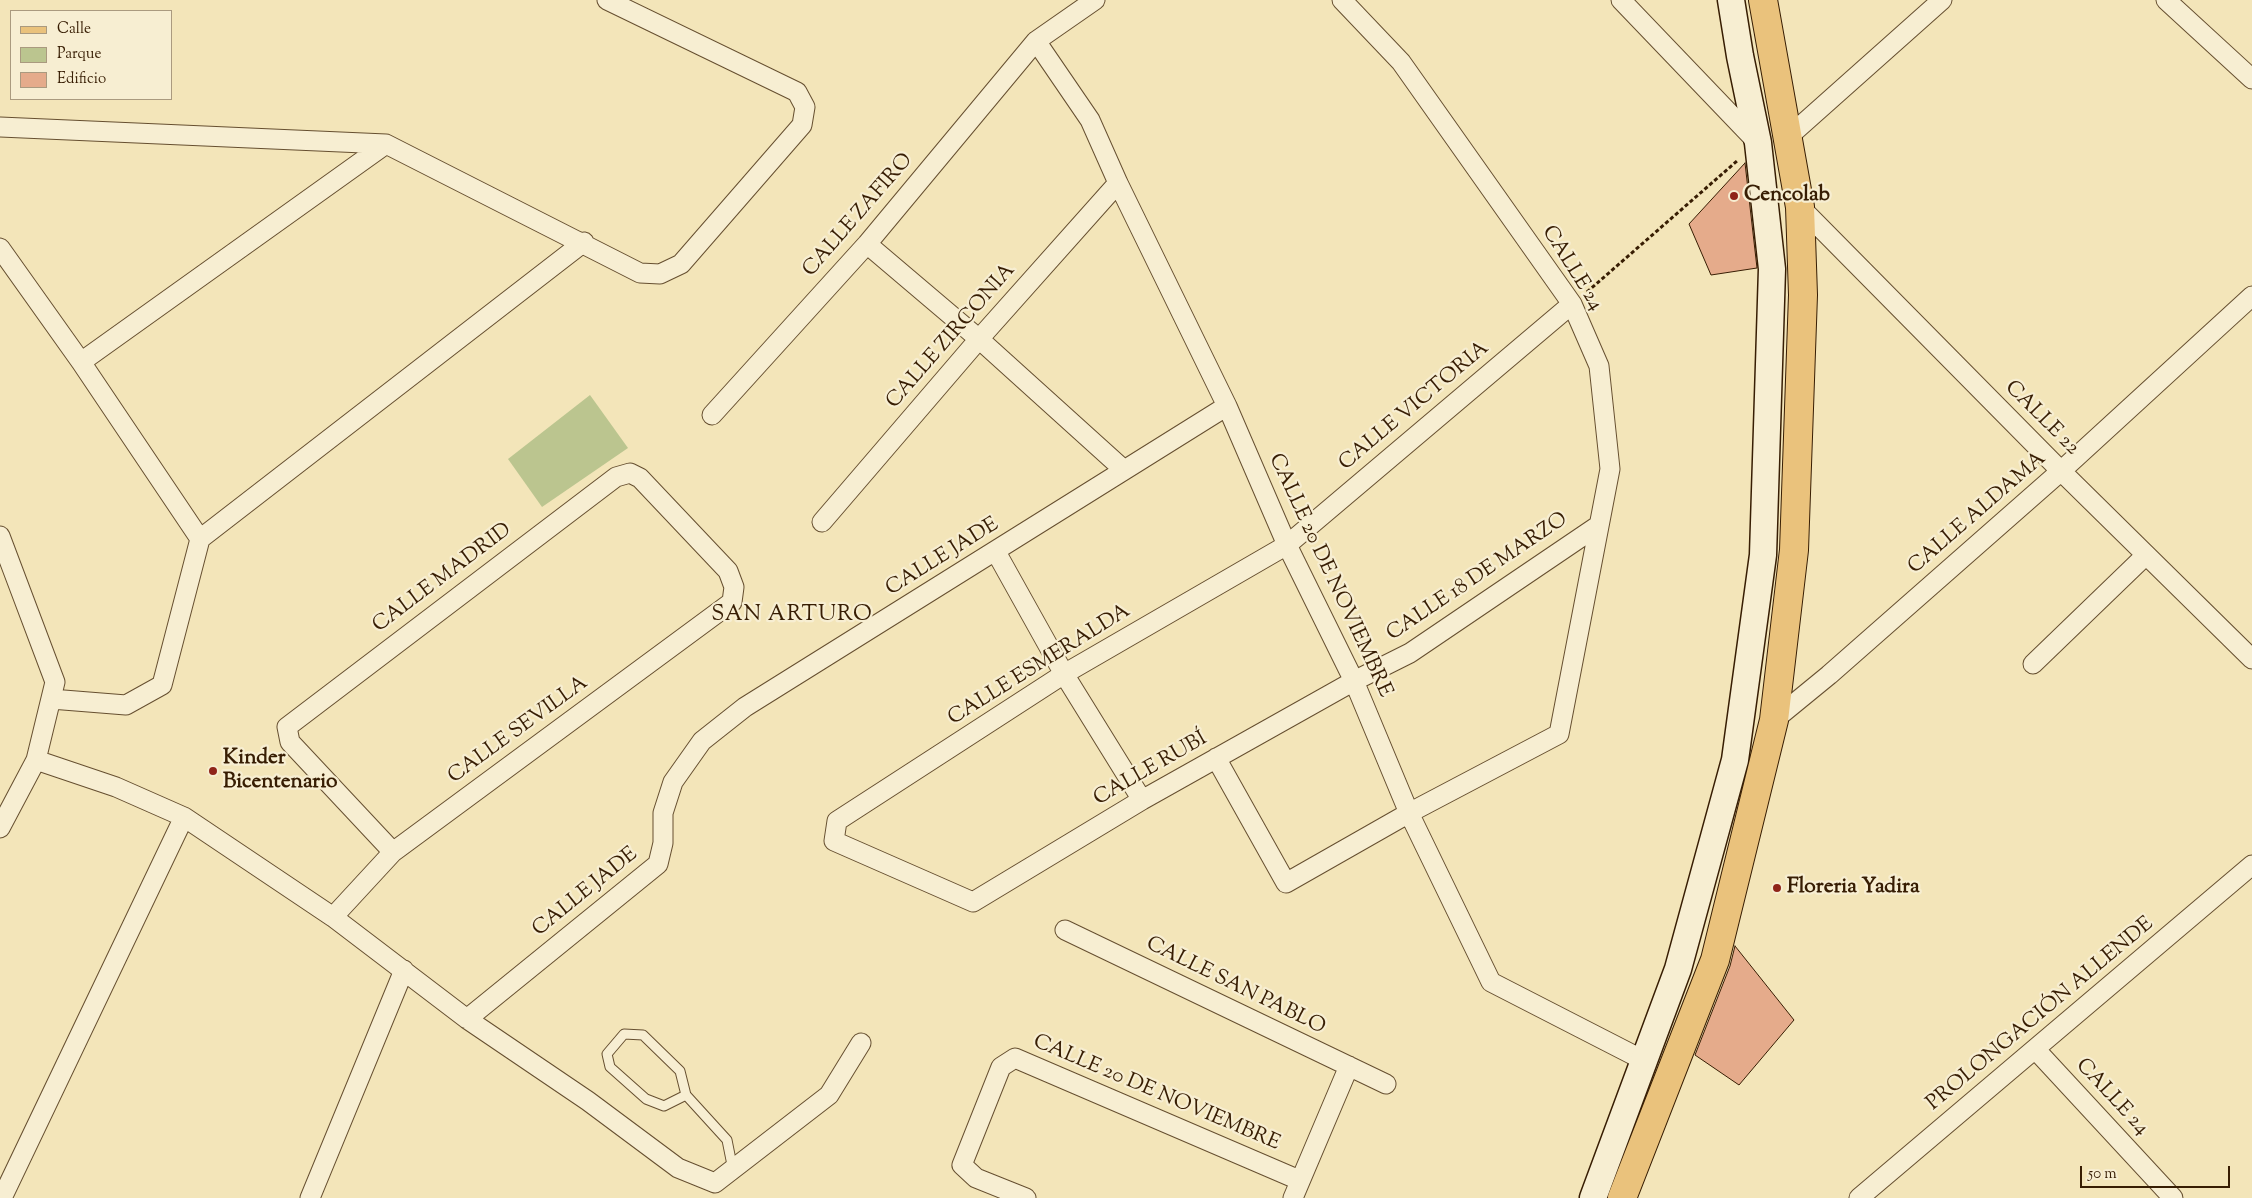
<!DOCTYPE html>
<html>
<head>
<meta charset="utf-8">
<style>
  body { margin:0 }
  #map { position:relative; width:2252px; height:1198px; overflow:hidden; background:#f3e5b9; font-family:"Sorts Mill Goudy",serif }
  canvas { display:block }
  .legend { position:absolute; left:10px; top:10px; width:162px; height:90px; box-sizing:border-box; background:#f7eed2; border:1px solid #aa9a7f; margin:0; padding:6px 9px; list-style:none; font-size:15px; color:#371d03 }
  .legend li { display:flex; align-items:center; gap:10px; height:25px }
  .legend b { width:25px; border:1px solid #aa9a7f }
  .scale { position:absolute; left:2080px; top:1166px; width:150px; height:22px; box-sizing:border-box; border:2px solid #371d03; border-top:0; padding-left:6px; font-size:15px; line-height:18px; white-space:nowrap; color:#371d03; -webkit-text-stroke:4px #f7eed2; paint-order:stroke }
</style>
</head>
<body>
<div id="map">
<canvas width="2252" height="1198"></canvas>
<ul class="legend">
<li><b style="height:6px;background:#eac27c"></b>Calle</li>
<li><b style="height:14px;background:#bbc58f"></b>Parque</li>
<li><b style="height:14px;background:#e5ab8b"></b>Edificio</li>
</ul>
<div class="scale">50 m</div>
</div>
<script>
const ctx = document.querySelector('canvas').getContext('2d');
ctx.lineJoin = 'round';
function fill(path, color) {
  ctx.fillStyle = color;
  ctx.fill(path, 'evenodd');
}
function shape(rows) {
  const path = new Path2D();
  for (const r of rows) {
    path.moveTo(r[0], r[1]);
    for (let i = 2; i < r.length; i += 2) path.lineTo(r[i], r[i + 1]);
  }
  return path;
}
function strokePath(path, color, width, dash) {
  ctx.strokeStyle = color;
  ctx.lineWidth = width;
  ctx.lineCap = dash ? 'butt' : 'round';
  ctx.setLineDash(dash || []);
  ctx.stroke(path);
}
function label(font, color, halo, rows, align = 'center') {
  ctx.font = font + ' "Sorts Mill Goudy",serif';
  ctx.lineWidth = 4.5;
  ctx.setLineDash([]);
  ctx.textBaseline = 'middle';
  ctx.strokeStyle = halo;
  ctx.fillStyle = color;
  for (const [text, x, y, turn = 0] of rows) {
    ctx.save();
    ctx.translate(x, y);
    ctx.rotate((+turn || 0) * Math.PI / 180);
    ctx.textAlign = isNaN(turn) ? turn : align;
    if (halo) ctx.strokeText(text, 0, 0);
    ctx.fillText(text, 0, 0);
    ctx.restore();
  }
}
fill(shape([
  [590,395,628,448,542,507,508,459]
]), '#bbc58f');
const building = shape([
  [1745,163,1757,268,1711,275,1689,224,1745,163],
  [1735,946,1794,1020,1739,1085,1695,1055,1730,966,1735,946]
]);
fill(building, '#e5ab8b');
strokePath(building, '#371d03', 1);
const lane = shape([
  [686,1095,664,1106,646,1099,610,1067,607,1054,624,1034,643,1035,680,1071,686,1095,727,1140,733,1170]
]);
const street = shape([
  [1621,0,1758,143],
  [2166,0,2252,79],
  [1036,41,1090,120,1118,183,1227,406,1287,545,1354,681,1409,813,1491,982,1645,1061],
  [0,127,386,144,640,273,660,274,681,264,802,125,805,107,797,92,607,0],
  [1787,138,1942,0],
  [1800,207,2061,471,2252,659],
  [867,244,979,339,1124,470],
  [0,248,81,362,200,539],
  [1572,304,1287,545,1064,674,837,821,834,841,973,902,1142,800,1354,681,1410,653,1599,525],
  [81,362,386,144],
  [712,415,867,244,1036,41,1095,0],
  [822,522,979,339,1118,183],
  [0,536,55,682,36,760,0,828],
  [996,552,1064,674,1142,800],
  [2033,664,2146,555],
  [51,699,126,705,162,685,200,539,584,242],
  [1774,720,1829,675,2061,471,2252,296],
  [1216,758,1286,883,1409,813,1559,734,1610,469,1599,366,1572,304,1401,62,1342,0],
  [36,760,116,787,184,817,333,917,467,1019,588,1101,678,1168,715,1183,829,1095,861,1043],
  [333,917,393,852,732,602,734,587,728,571,640,478,630,473,616,477,287,727,290,742,393,852],
  [1065,930,1386,1084],
  [467,1019,658,864,663,843,663,813,673,782,702,741,745,707,1227,406],
  [2036,1050,2173,1198],
  [2,1198,184,817],
  [310,1198,404,970],
  [1026,1198,976,1178,962,1165,1001,1067,1015,1058,1299,1180],
  [1293,1198,1349,1066],
  [1859,1198,2252,865]
]);
const secondary = shape([
  [1593,1198,1678,969,1735,760,1763,555,1772,269,1758,143,1740,56,1731,0]
]);
const primary = shape([
  [1622,1198,1715,960,1774,720,1794,550,1803,295,1800,207,1763,0]
]);
strokePath(lane, '#664f30', 11);
strokePath(street, '#664f30', 21);
strokePath(secondary, '#371d03', 29);
strokePath(primary, '#371d03', 30);
strokePath(shape([
  [1587,292,1737,161]
]), '#371d03', 3, [4, 2.5]);
strokePath(lane, '#f7eed2', 9);
strokePath(street, '#f7eed2', 19);
strokePath(secondary, '#f7eed2', 26);
strokePath(primary, '#eac27c', 28);
for (const [x, y, r, color] of [
  [1734,196,5,"#8f2418"],
  [213,771,5,"#8f2418"],
  [1777,888,5,"#8f2418"]
]) {
  const dot = new Path2D();
  dot.arc(x, y, r, 0, 2 * Math.PI);
  ctx.fillStyle = color;
  ctx.fill(dot);
  strokePath(dot, '#f7eed2', 2);
}
label('bold 21px', '#371d03', '#f7eed2', [
  ["Cencolab",1744,196],
  ["Kinder",223,759],
  ["Bicentenario",223,783],
  ["Floreria Yadira",1787,888]
], 'left');
label('21px', '#371d03', '#f7eed2', [
  ["CALLE ZAFIRO",859,216,-49],
  ["CALLE 24",1571,269,58],
  ["CALLE ZIRCONIA",952,337,-49],
  ["CALLE VICTORIA",1415,407,-40],
  ["CALLE 22",2041,419,45],
  ["CALLE ALDAMA",1978,514,-41],
  ["CALLE JADE",943,558,-32],
  ["CALLE 20 DE NOVIEMBRE",1329,576,65],
  ["CALLE 18 DE MARZO",1478,578,-34],
  ["CALLE MADRID",443,579,-37],
  ["CALLE ESMERALDA",1040,666,-32],
  ["CALLE SEVILLA",519,731,-36],
  ["CALLE RUBÍ",1151,770,-30],
  ["CALLE JADE",586,893,-39],
  ["CALLE SAN PABLO",1235,987,26],
  ["PROLONGACIÓN ALLENDE",2041,1015,-40],
  ["CALLE 20 DE NOVIEMBRE",1156,1094,23],
  ["CALLE 24",2111,1098,47]
]);
ctx.letterSpacing = '1px';
label('22px', '#371d03', '#f7eed2', [
  ["SAN ARTURO",792,616]
]);
ctx.letterSpacing = '0px';
</script>
</body>
</html>
